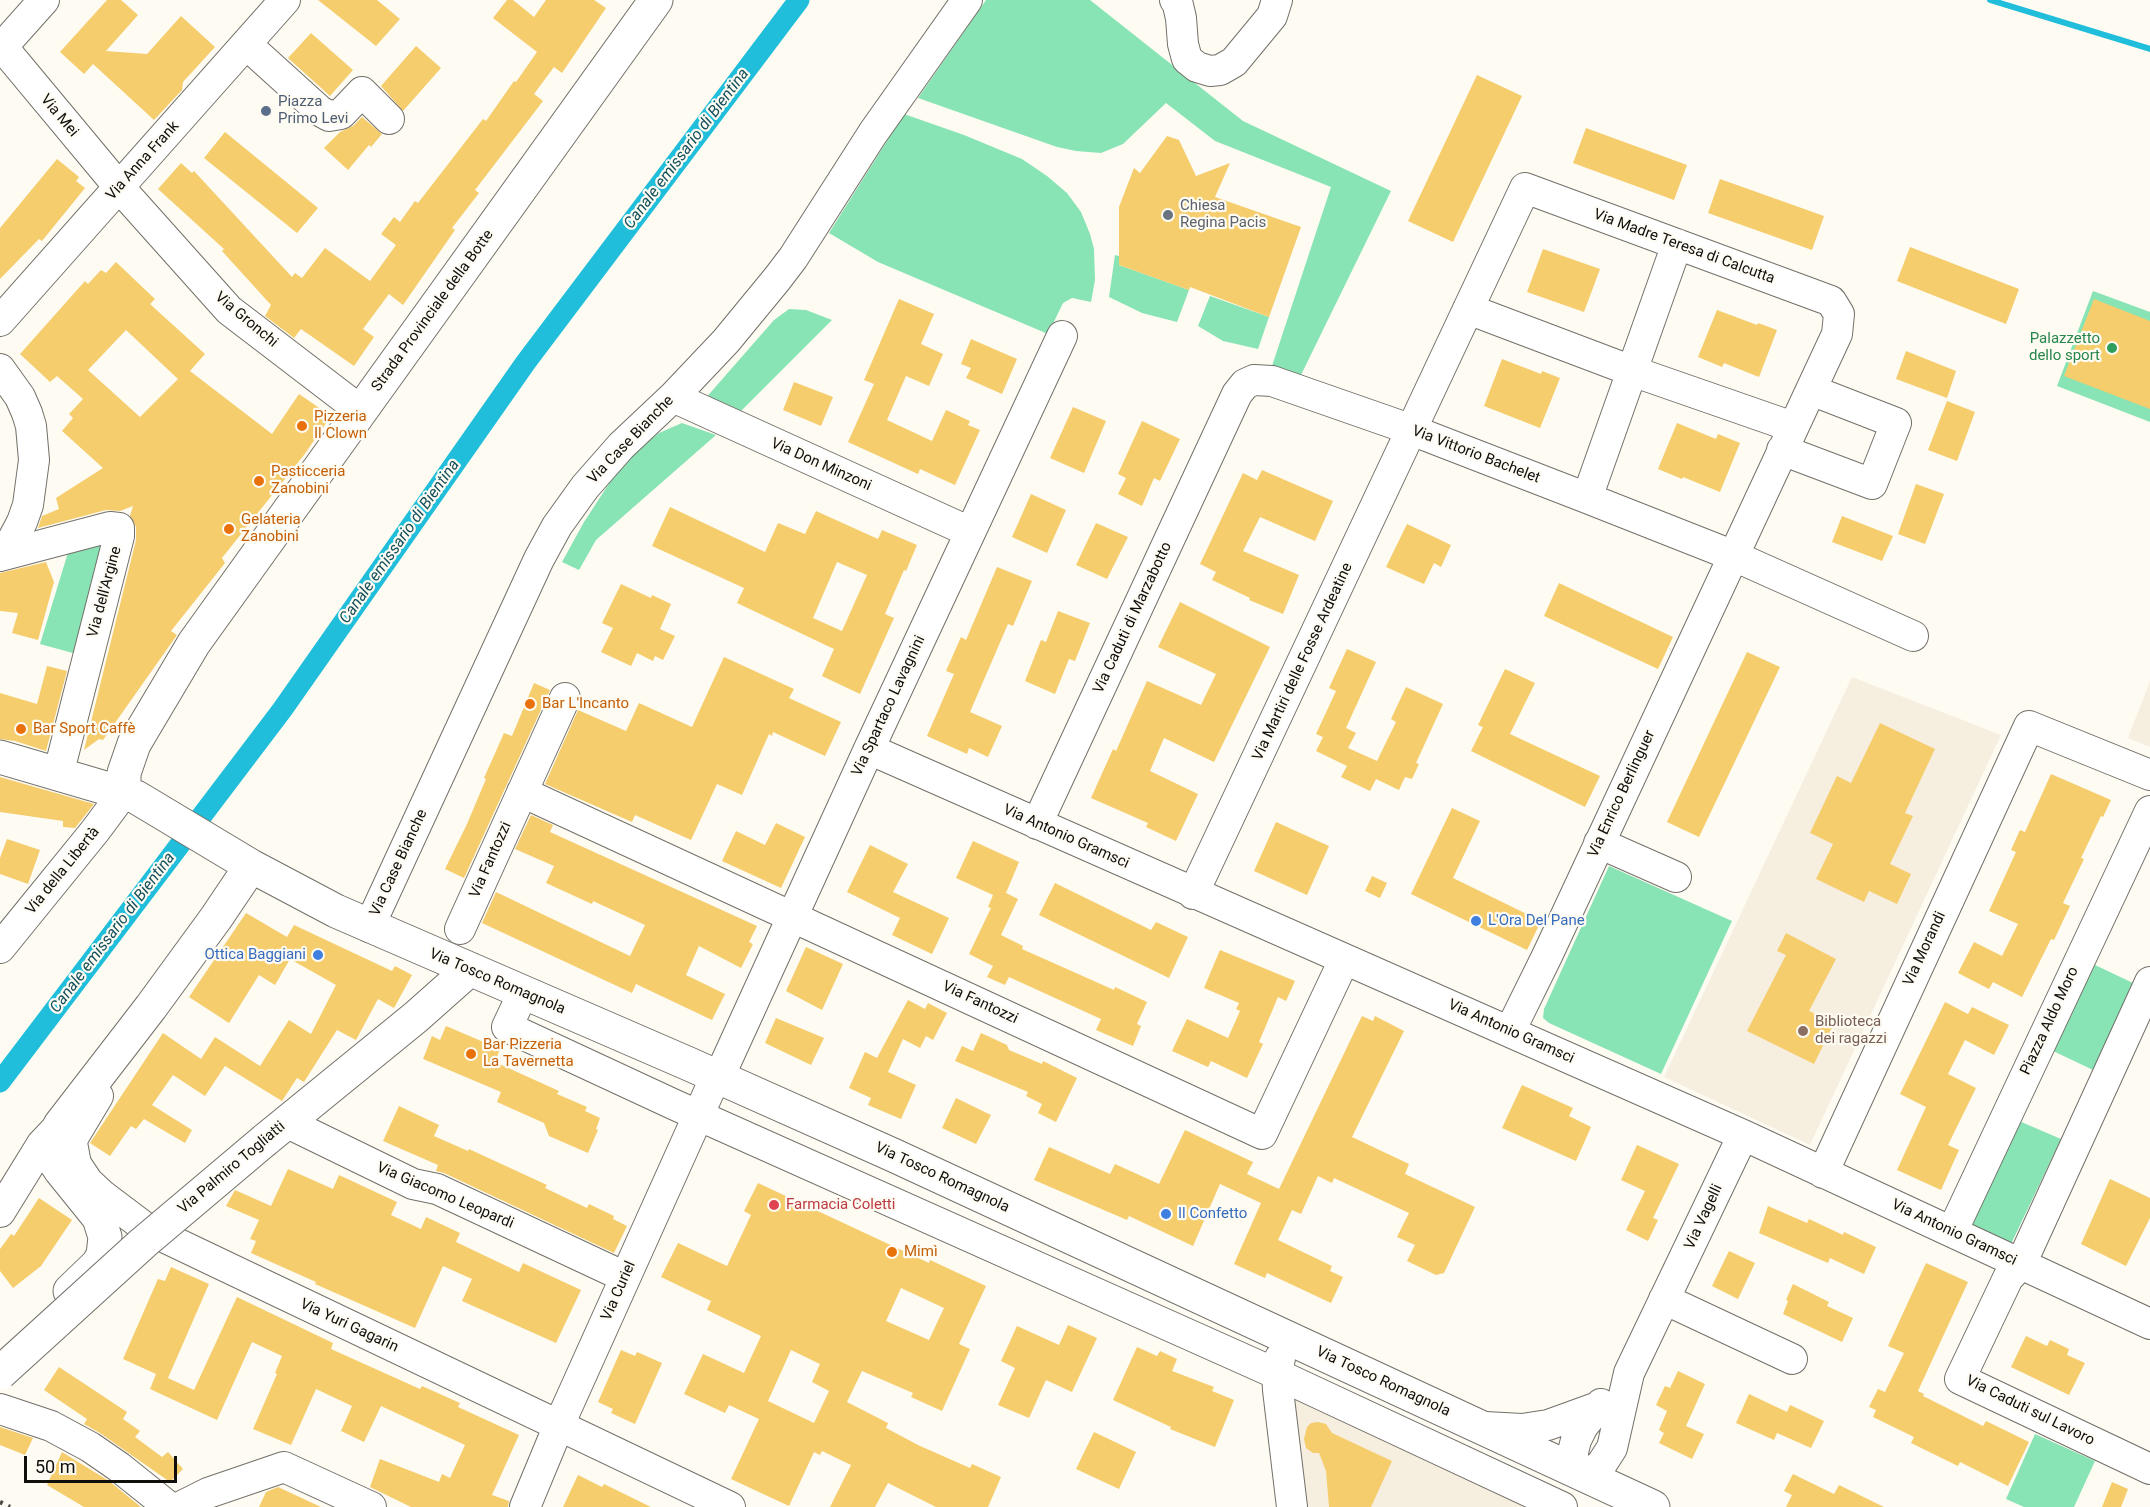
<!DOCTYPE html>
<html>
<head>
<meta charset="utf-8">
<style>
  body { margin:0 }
  #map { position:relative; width:2150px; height:1507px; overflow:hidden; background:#fefbf3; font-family:Roboto,sans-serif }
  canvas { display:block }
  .scale { position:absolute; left:24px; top:1456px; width:153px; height:27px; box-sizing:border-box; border:3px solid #100f0c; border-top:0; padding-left:8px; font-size:18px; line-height:21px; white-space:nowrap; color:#100f0c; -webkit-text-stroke:4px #fefbf3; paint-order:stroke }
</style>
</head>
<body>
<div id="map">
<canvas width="2150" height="1507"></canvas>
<div class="scale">50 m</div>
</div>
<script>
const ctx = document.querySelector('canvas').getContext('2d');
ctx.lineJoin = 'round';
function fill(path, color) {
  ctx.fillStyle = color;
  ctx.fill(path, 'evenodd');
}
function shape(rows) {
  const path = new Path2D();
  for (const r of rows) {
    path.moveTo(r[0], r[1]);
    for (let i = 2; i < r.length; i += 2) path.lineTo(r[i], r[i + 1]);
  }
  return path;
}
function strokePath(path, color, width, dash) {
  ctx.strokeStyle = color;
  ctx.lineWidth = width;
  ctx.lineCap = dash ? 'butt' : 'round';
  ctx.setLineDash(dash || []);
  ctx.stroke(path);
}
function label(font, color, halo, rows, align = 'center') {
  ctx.font = font + ' Roboto,sans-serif';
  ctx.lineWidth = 4.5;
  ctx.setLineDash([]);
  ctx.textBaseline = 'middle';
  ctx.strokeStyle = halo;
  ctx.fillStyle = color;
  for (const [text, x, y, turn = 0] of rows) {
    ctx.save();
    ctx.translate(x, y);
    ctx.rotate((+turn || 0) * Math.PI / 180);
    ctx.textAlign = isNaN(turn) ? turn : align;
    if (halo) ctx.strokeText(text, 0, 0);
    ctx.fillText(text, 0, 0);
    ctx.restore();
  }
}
fill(shape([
  [1852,677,2001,735,1810,1145,1664,1077],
  [2150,681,2150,747,2128,738],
  [1294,1396,1549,1507,1301,1507]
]), '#f6efe0');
fill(shape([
  [986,0,1090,0,1243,121,1391,191,1300,377,1271,369,1331,187,1215,141,1166,103,1123,144,1101,153,1076,151,1057,147,918,98],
  [904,114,964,135,1022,159,1047,176,1067,193,1081,212,1090,234,1094,249,1095,280,1091,302,1072,298,1063,303,1048,334,878,262,829,233],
  [1115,255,1119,256,1119,265,1189,290,1177,322,1142,313,1109,297],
  [2093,291,2150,312,2150,422,2057,386],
  [1210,296,1269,317,1258,349,1223,341,1198,326],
  [789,309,806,310,832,320,738,414,704,400,774,320],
  [682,423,716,435,596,540,579,570,562,562,584,522,610,482,638,449,659,433],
  [100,537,108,546,80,655,40,644,70,546],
  [1609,866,1732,921,1661,1074,1549,1023,1543,1018,1544,1009],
  [2093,964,2135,984,2093,1070,2051,1050],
  [2019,1121,2061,1139,2011,1244,1970,1225],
  [2035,1434,2095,1461,2074,1507,2024,1507,2006,1499]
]), '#88e4b4');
strokePath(shape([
  [1990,0,2150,49]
]), '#20beda', 6);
strokePath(shape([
  [0,1082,282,710,526,362,799,0]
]), '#20beda', 21);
fill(shape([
  [107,0,121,0,138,15,106,51,147,54,181,16,215,47,183,82,182,90,154,120,93,64,84,74,60,52],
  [318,0,377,0,400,19,376,46],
  [507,0,513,0,534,17,546,0,594,0,606,8,562,73,554,67,534,94,543,101,475,190,479,193,452,228,455,230,403,305,389,294,363,329,374,337,354,366,301,329,294,338,265,316,271,305,222,251,224,249,158,189,181,163,192,173,194,171,292,277,295,273,302,278,325,248,370,281,396,245,381,234,394,217,400,222,415,201,418,203,483,119,486,121,514,81,516,82,537,52,493,18],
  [311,33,353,70,330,96,288,58],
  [416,46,441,68,403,111,381,86],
  [1477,75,1522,96,1453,242,1408,221],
  [362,117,382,134,371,147,369,145,348,170,324,148,340,132,353,126],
  [1586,128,1687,165,1674,200,1573,163],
  [225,132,318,208,297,233,204,158],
  [1167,136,1179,140,1196,176,1230,163,1215,197,1301,227,1269,317,1190,287,1189,290,1119,265,1119,207,1134,168,1140,173],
  [57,159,79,177,76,181,85,188,42,241,39,239,0,279,0,228],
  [1720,179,1824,216,1812,250,1708,213],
  [1910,247,2019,289,2006,324,1897,281],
  [1543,249,1600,269,1584,312,1527,292],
  [116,262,155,299,150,304,205,354,190,371,272,434,299,394,331,416,304,455,222,558,225,563,171,631,177,635,103,740,99,739,84,750,136,540,136,527,130,516,133,506,120,511,106,510,38,528,42,516,59,509,56,498,103,468,62,431,73,418,69,414,83,399,57,376,50,382,20,354,85,281,88,284,101,270,106,273],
  [126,330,178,379,140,417,88,370],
  [899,299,934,314,921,344,943,354,929,386,906,376,887,420,932,441,946,410,970,421,968,425,980,430,955,485,920,469,918,474,848,442,874,384,864,380],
  [2094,299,2150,321,2150,409,2064,376],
  [1717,310,1757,325,1758,323,1777,330,1759,377,1724,363,1722,367,1698,357],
  [971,339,1017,359,1002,394,966,378,971,368,961,364],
  [1906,351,1956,371,1947,398,1896,379],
  [1502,359,1541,374,1542,371,1560,378,1540,428,1484,406],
  [794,382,833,397,821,426,783,410],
  [1947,401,1975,412,1957,461,1928,450],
  [1073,407,1106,421,1084,473,1050,458],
  [1142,421,1180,439,1160,481,1154,478,1142,506,1118,494,1126,478,1118,474],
  [1677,423,1716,439,1718,434,1740,443,1720,492,1683,477,1682,479,1658,469],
  [1262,470,1333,501,1315,541,1260,517,1243,551,1299,575,1283,614,1249,600,1250,598,1212,580,1216,572,1200,564,1243,473,1257,480],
  [1916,484,1944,494,1925,544,1898,534],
  [1031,494,1066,510,1047,553,1012,537],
  [670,507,765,552,778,523,805,534,816,511,878,539,882,530,917,545,906,571,904,570,885,614,894,618,860,694,822,676,834,649,737,603,744,588,652,546],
  [837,562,867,575,842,631,813,618],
  [1842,516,1893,536,1882,561,1832,542],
  [1096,523,1128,537,1107,579,1076,565],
  [1407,524,1451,545,1441,567,1434,563,1424,584,1386,567],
  [46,562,54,582,38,640,12,633,18,613,0,611,0,573],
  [997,567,1032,581,1013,626,1008,624,970,712,1002,726,988,757,969,748,967,754,927,736,954,674,946,671,961,637,966,640],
  [1559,583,1673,637,1658,669,1544,616],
  [621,584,651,598,652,595,671,604,660,629,675,636,663,660,655,656,653,661,637,653,631,666,601,652,613,628,602,623],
  [1180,602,1270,647,1214,762,1164,738,1150,771,1198,794,1176,841,1146,827,1148,823,1091,798,1113,749,1116,751,1147,681,1201,705,1216,674,1158,647],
  [1058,611,1090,623,1075,661,1069,659,1055,694,1025,681,1041,640,1046,642],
  [1347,649,1376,662,1346,728,1356,733,1348,748,1377,761,1396,722,1391,719,1406,687,1443,704,1416,763,1419,764,1412,779,1405,777,1399,790,1376,779,1370,791,1341,777,1347,766,1316,751,1323,737,1316,734,1336,691,1329,688],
  [1747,652,1780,667,1699,837,1667,822],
  [724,657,794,689,789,698,841,722,825,756,773,732,772,736,769,734,742,795,717,784,691,840,635,815,632,822,545,784,578,710,626,731,639,703,692,727],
  [47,666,67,671,46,751,15,741,0,739,0,693,37,704],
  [1505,669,1535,683,1510,734,1600,776,1585,807,1471,751,1483,727,1478,725],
  [534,683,550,690,464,878,445,869,467,824,486,779,484,778,504,733,512,736],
  [1880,723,1935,749,1905,813,1913,816,1890,864,1911,874,1897,904,1869,891,1864,902,1816,879,1833,844,1810,833,1837,776,1851,783],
  [2051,774,2111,800,2103,817,2101,816,2081,858,2084,859,2063,903,2070,906,2054,940,2051,939,2022,997,1993,982,1989,989,1958,973,1974,942,2002,956,2018,924,1989,911,2016,852,2011,850,2020,830,2025,832],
  [0,777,94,804,75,828,63,827,63,821,0,812],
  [1452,808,1480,821,1453,878,1541,921,1527,950,1411,894],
  [531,815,553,825,550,832,757,926,749,942,753,944,741,968,699,946,686,975,725,994,712,1020,636,984,632,993,482,923,496,892,630,956,645,925,593,901,592,904,546,883,554,866,515,849],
  [1276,822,1329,846,1307,895,1254,871],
  [776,823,805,837,781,888,722,861,736,831,765,845],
  [7,839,40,850,28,884,0,874,0,858],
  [973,841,1019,862,1006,893,1018,899,1001,935,1023,946,1022,949,1114,990,1115,987,1147,1002,1137,1024,1141,1026,1133,1046,1096,1030,1101,1019,1009,977,1005,985,987,977,993,966,969,954,991,908,988,907,993,895,956,878],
  [870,845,908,864,893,892,949,918,932,954,892,935,900,918,847,892],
  [1372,876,1387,883,1380,898,1365,891],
  [1055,883,1151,930,1156,922,1188,937,1169,978,1039,915],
  [246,913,287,937,294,925,392,971,395,966,412,975,394,1008,378,999,356,1040,337,1030,304,1082,297,1078,282,1101,225,1066,205,1096,173,1075,152,1105,192,1130,185,1143,144,1119,136,1129,131,1126,110,1156,90,1143,163,1033,201,1059,215,1037,260,1066,289,1020,311,1034,336,985,290,959,275,985,259,975,229,1023,189,997],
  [1786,933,1836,959,1809,1011,1834,1023,1814,1064,1747,1031,1786,955,1777,951],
  [806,947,843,964,822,1010,786,991],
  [1220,950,1295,981,1286,1001,1278,997,1259,1042,1263,1044,1247,1078,1211,1061,1208,1067,1172,1051,1187,1019,1228,1038,1240,1011,1236,1009,1239,1003,1204,988],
  [908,1000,925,1009,928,1003,947,1013,933,1040,926,1036,920,1048,903,1039,888,1072,916,1085,901,1119,868,1105,871,1098,849,1088,865,1052,877,1058],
  [1945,1002,1968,1014,1972,1007,2009,1025,1994,1055,1965,1040,1948,1074,1976,1088,1948,1145,1959,1150,1941,1190,1897,1170,1926,1107,1900,1094],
  [1362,1016,1373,1021,1375,1016,1404,1031,1352,1137,1409,1164,1405,1174,1475,1207,1444,1273,1436,1275,1407,1261,1415,1245,1397,1237,1409,1213,1334,1178,1332,1183,1318,1176,1301,1214,1292,1210,1278,1240,1332,1266,1330,1271,1343,1277,1331,1303,1267,1273,1265,1278,1234,1264,1261,1203,1220,1184,1193,1246,1129,1216,1127,1220,1034,1180,1049,1147,1110,1174,1115,1164,1159,1184,1185,1130,1253,1162,1247,1174,1279,1189],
  [776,1018,824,1038,811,1065,765,1043],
  [446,1026,500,1049,495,1062,559,1091,557,1094,587,1107,585,1111,600,1118,596,1129,598,1130,588,1153,549,1136,544,1123,497,1102,501,1092,423,1059,432,1036,440,1040],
  [981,1033,1007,1045,1009,1050,1042,1064,1043,1061,1077,1078,1056,1122,1038,1113,1042,1104,1026,1096,1028,1092,955,1061,962,1046,973,1051],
  [1522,1085,1573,1108,1569,1116,1591,1127,1576,1161,1502,1128],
  [956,1098,991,1115,976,1144,942,1128],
  [399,1106,439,1125,434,1136,468,1151,469,1149,547,1185,545,1188,587,1208,589,1204,614,1216,613,1219,627,1226,614,1253,444,1173,436,1171,438,1165,383,1141],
  [1637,1145,1679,1164,1653,1218,1658,1220,1648,1241,1626,1230,1645,1191,1621,1180],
  [288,1169,333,1189,339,1175,397,1202,391,1215,421,1229,426,1217,460,1233,456,1242,519,1272,523,1263,581,1290,556,1343,462,1301,472,1279,443,1266,415,1328,315,1284,316,1282,251,1253,256,1241,250,1239,259,1220,226,1206,235,1190,271,1206],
  [2110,1179,2150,1198,2150,1218,2126,1266,2081,1244],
  [758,1183,929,1263,930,1260,986,1286,959,1344,970,1349,942,1411,911,1397,913,1393,862,1371,847,1402,888,1423,886,1428,918,1445,970,1468,972,1464,1001,1477,988,1507,936,1507,888,1483,875,1507,830,1507,851,1465,822,1451,820,1455,814,1452,789,1506,731,1479,759,1419,729,1405,725,1413,684,1394,703,1354,744,1373,761,1336,707,1310,711,1301,661,1277,678,1243,727,1266,751,1215,744,1211],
  [901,1288,944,1308,929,1340,886,1321],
  [791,1350,820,1364,812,1382,829,1391,814,1423,768,1401],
  [39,1198,72,1220,41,1266,13,1288,0,1271,0,1249,11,1234,14,1236],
  [1768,1206,1807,1223,1809,1219,1843,1235,1844,1232,1876,1247,1864,1274,1830,1258,1828,1263,1759,1233],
  [1729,1251,1755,1263,1738,1299,1712,1286],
  [1926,1263,1968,1282,1918,1391,1924,1394,1923,1396,1983,1426,1986,1421,2029,1442,2008,1486,1960,1462,1958,1466,1911,1443,1914,1437,1873,1417,1876,1410,1869,1407,1878,1389,1885,1392,1904,1353,1888,1346],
  [171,1267,209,1284,168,1378,194,1390,237,1297,333,1343,331,1349,420,1389,422,1386,460,1403,458,1407,519,1435,492,1495,509,1501,508,1507,411,1507,370,1487,380,1459,439,1482,442,1474,450,1478,465,1445,381,1406,364,1442,341,1431,352,1406,316,1389,291,1445,253,1429,277,1374,275,1373,282,1356,252,1342,217,1420,150,1389,156,1374,123,1359,158,1279,165,1281],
  [1793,1284,1829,1302,1827,1306,1853,1318,1842,1342,1783,1314,1788,1301,1786,1300],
  [1068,1325,1097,1338,1072,1392,1046,1380,1029,1418,998,1405,1015,1368,1001,1361,1017,1326,1059,1345],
  [2026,1336,2047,1346,2050,1340,2069,1349,2067,1355,2085,1363,2069,1395,2011,1367],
  [1137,1347,1157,1356,1160,1351,1177,1359,1172,1371,1214,1387,1212,1391,1234,1400,1215,1447,1170,1429,1171,1427,1113,1400],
  [621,1350,635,1356,637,1352,662,1363,635,1424,611,1413,613,1409,598,1402],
  [59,1367,127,1412,123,1419,140,1431,135,1437,162,1457,168,1452,183,1469,170,1482,100,1433,84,1424,87,1419,44,1390],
  [1678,1371,1705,1384,1686,1426,1704,1434,1692,1459,1659,1443,1664,1433,1659,1430,1667,1411,1656,1405,1665,1386,1670,1388],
  [1749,1394,1787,1412,1790,1405,1824,1421,1811,1448,1777,1433,1774,1440,1736,1423],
  [1318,1422,1326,1424,1332,1433,1392,1461,1371,1507,1329,1507,1326,1471,1319,1453,1313,1453,1306,1448,1304,1439,1307,1427,1311,1423],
  [0,1427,33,1438,25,1455,0,1445],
  [1094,1432,1136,1452,1119,1489,1076,1469],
  [62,1452,109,1481,141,1507,84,1507,47,1485],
  [1793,1474,1834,1494,1839,1485,1884,1507,1786,1507,1792,1495,1784,1491],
  [578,1475,602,1487,604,1484,651,1507,563,1507],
  [2112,1482,2128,1489,2121,1507,2102,1507],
  [278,1487,321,1507,259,1507,266,1492]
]), '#f5cd6c');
const minor = shape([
  [1175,0,1177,1,1181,18,1183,44,1187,59,1197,67,1210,71,1220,70,1234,62,1272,16,1277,0],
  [0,44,119,187,229,310,361,411],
  [246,44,320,111,329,116,341,114,362,92,389,119],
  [2,47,44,0],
  [1468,309,1632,371,1793,427],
  [0,321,285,0],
  [0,369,20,397,27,413,31,426,34,460,28,505,22,522,5,554],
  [673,397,970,532],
  [1782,450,1872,484,1896,423,1811,390],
  [1587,498,1677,244],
  [0,556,110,527,119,528,119,536,58,775],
  [869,749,1743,1135,2150,1324],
  [522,792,1262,1134,1344,960],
  [1037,824,1237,394,1245,384,1254,380,1272,381,1401,426,1587,498,1734,556,1913,636],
  [1599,843,1676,877],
  [1193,894,1525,188,1831,301,1839,314,1837,334,1547,956,1510,1031],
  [369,927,539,559,557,526,585,487,621,446,673,397,726,341,777,279,793,258,873,133,967,0],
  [460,929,565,698],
  [0,948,95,831,124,792],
  [2150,982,2021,1264,2008,1278,1960,1379,2150,1469],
  [523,993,507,1027,675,1105,1277,1374,1562,1507],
  [98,1096,74,1136,72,1143,76,1164,88,1182,102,1195,147,1229,730,1507],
  [298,1128,413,1184,437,1189,625,1277],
  [1823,1173,2029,726,2150,775],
  [0,1212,42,1144,60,1125],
  [1952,1232,2150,811],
  [1664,1299,1792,1359],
  [1280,1358,1277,1374,1278,1390,1292,1507],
  [0,1409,51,1426,90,1447,119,1467,169,1507],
  [1485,1427,1522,1429,1548,1425,1595,1408],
  [1573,1471,1573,1452,1576,1440,1583,1426,1601,1404],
  [1585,1476,1601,1465,1612,1448,1629,1373,1743,1135],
  [180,1507,208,1493,284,1467,371,1507],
  [525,1507,559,1425,716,1076,725,1064,869,749,1062,336]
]);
const major = shape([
  [0,757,136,797,251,866,336,911,689,1064,893,1155,1653,1507],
  [124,792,124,773,134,744,194,643,656,0],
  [265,1140,416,1017,470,969],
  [70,1291,98,1264,103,1255,105,1237,99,1218,61,1171,55,1162,52,1150,54,1140,60,1125,151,1007,216,918,251,866]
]);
strokePath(minor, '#737069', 32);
strokePath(major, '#737069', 35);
strokePath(minor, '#fff', 30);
strokePath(major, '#fff', 33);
strokePath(shape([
  [0,1502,10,1507]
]), '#4e4d48', 4.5, [3, 6]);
const majorBridge = shape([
  [0,1373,143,1243,265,1140]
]);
strokePath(majorBridge, '#737069', 35, []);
strokePath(majorBridge, '#fff', 33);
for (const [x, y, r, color] of [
  [266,111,6,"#5c6f8a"],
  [1168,215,6,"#6b7280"],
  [2112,348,6,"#2e9e5b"],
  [302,426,6,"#e8710a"],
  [259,481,6,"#e8710a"],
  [229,529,6,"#e8710a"],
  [530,704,6,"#e8710a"],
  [21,729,6,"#e8710a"],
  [1476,921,6,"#3f7fe0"],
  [318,955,6,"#3f7fe0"],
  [1803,1031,6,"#8d6e63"],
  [471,1054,6,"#e8710a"],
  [774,1205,6,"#e0444e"],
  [1166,1214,6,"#3f7fe0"],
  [892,1252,6,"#e8710a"]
]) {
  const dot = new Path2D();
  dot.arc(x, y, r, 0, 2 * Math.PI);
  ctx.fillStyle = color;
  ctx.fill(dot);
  strokePath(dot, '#fefbf3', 2);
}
label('15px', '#4e5e75', '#fefbf3', [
  ["Piazza",278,102],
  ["Primo Levi",278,119]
], 'left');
label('15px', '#100f0c', '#fefbf3', [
  ["Via Mei",59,116,50],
  ["Via Anna Frank",143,161,-48],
  ["Via Madre Teresa di Calcutta",1684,247,20],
  ["Strada Provinciale della Botte",433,311,-54],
  ["Via Gronchi",246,320,40],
  ["Via Case Bianche",631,440,-46],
  ["Via Vittorio Bachelet",1476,455,21],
  ["Via Don Minzoni",821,465,24],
  ["Via dell'Argine",105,592,-75],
  ["Via Caduti di Marzabotto",1133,618,-65],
  ["Via Martiri delle Fosse Ardeatine",1303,662,-65],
  ["Via Spartaco Lavagnini",889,706,-65],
  ["Via Enrico Berlinguer",1622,794,-65],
  ["Via Antonio Gramsci",1066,837,24],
  ["Via Fantozzi",491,860,-66],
  ["Via Case Bianche",399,863,-65],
  ["Via della Libertà",63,871,-51],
  ["Via Morandi",1925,949,-65],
  ["Via Tosco Romagnola",497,982,23],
  ["Via Fantozzi",980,1003,25],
  ["Piazza Aldo Moro",2050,1021,-65],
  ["Via Antonio Gramsci",1511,1032,24],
  ["Via Palmiro Togliatti",232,1168,-40],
  ["Via Tosco Romagnola",942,1178,25],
  ["Via Giacomo Leopardi",445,1196,23],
  ["Via Vagelli",1704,1217,-65],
  ["Via Antonio Gramsci",1954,1233,25],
  ["Via Curiel",619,1291,-66],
  ["Via Yuri Gagarin",349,1326,25],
  ["Via Tosco Romagnola",1383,1382,25],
  ["Via Caduti sul Lavoro",2030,1411,26]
]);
label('15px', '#5b616d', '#fefbf3', [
  ["Chiesa",1180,206],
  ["Regina Pacis",1180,223]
], 'left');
label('15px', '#27864d', '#fefbf3', [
  ["Palazzetto",2100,339],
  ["dello sport",2100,356]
], 'right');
label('15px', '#c56008', '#fefbf3', [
  ["Pizzeria",314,417],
  ["Il Clown",314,434],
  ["Pasticceria",271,472],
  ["Zanobini",271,489],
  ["Gelateria",241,520],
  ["Zanobini",241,537],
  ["Bar L'Incanto",542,704],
  ["Bar Sport Caffè",33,729],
  ["Bar Pizzeria",483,1045],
  ["La Tavernetta",483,1062],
  ["Mimì",904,1252]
], 'left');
label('15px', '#366cbe', '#fefbf3', [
  ["L'Ora Del Pane",1488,921],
  ["Ottica Baggiani",306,955,"right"],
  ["Il Confetto",1178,1214]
], 'left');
label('15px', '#785e54', '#fefbf3', [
  ["Biblioteca",1815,1022],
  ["dei ragazzi",1815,1039]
], 'left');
label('15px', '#be3a42', '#fefbf3', [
  ["Farmacia Coletti",786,1205]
], 'left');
label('italic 16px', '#14505c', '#fefbf3', [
  ["Canale emissario di Bientina",687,149,-53],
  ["Canale emissario di Bientina",400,542,-55],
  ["Canale emissario di Bientina",113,933,-53]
]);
</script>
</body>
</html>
